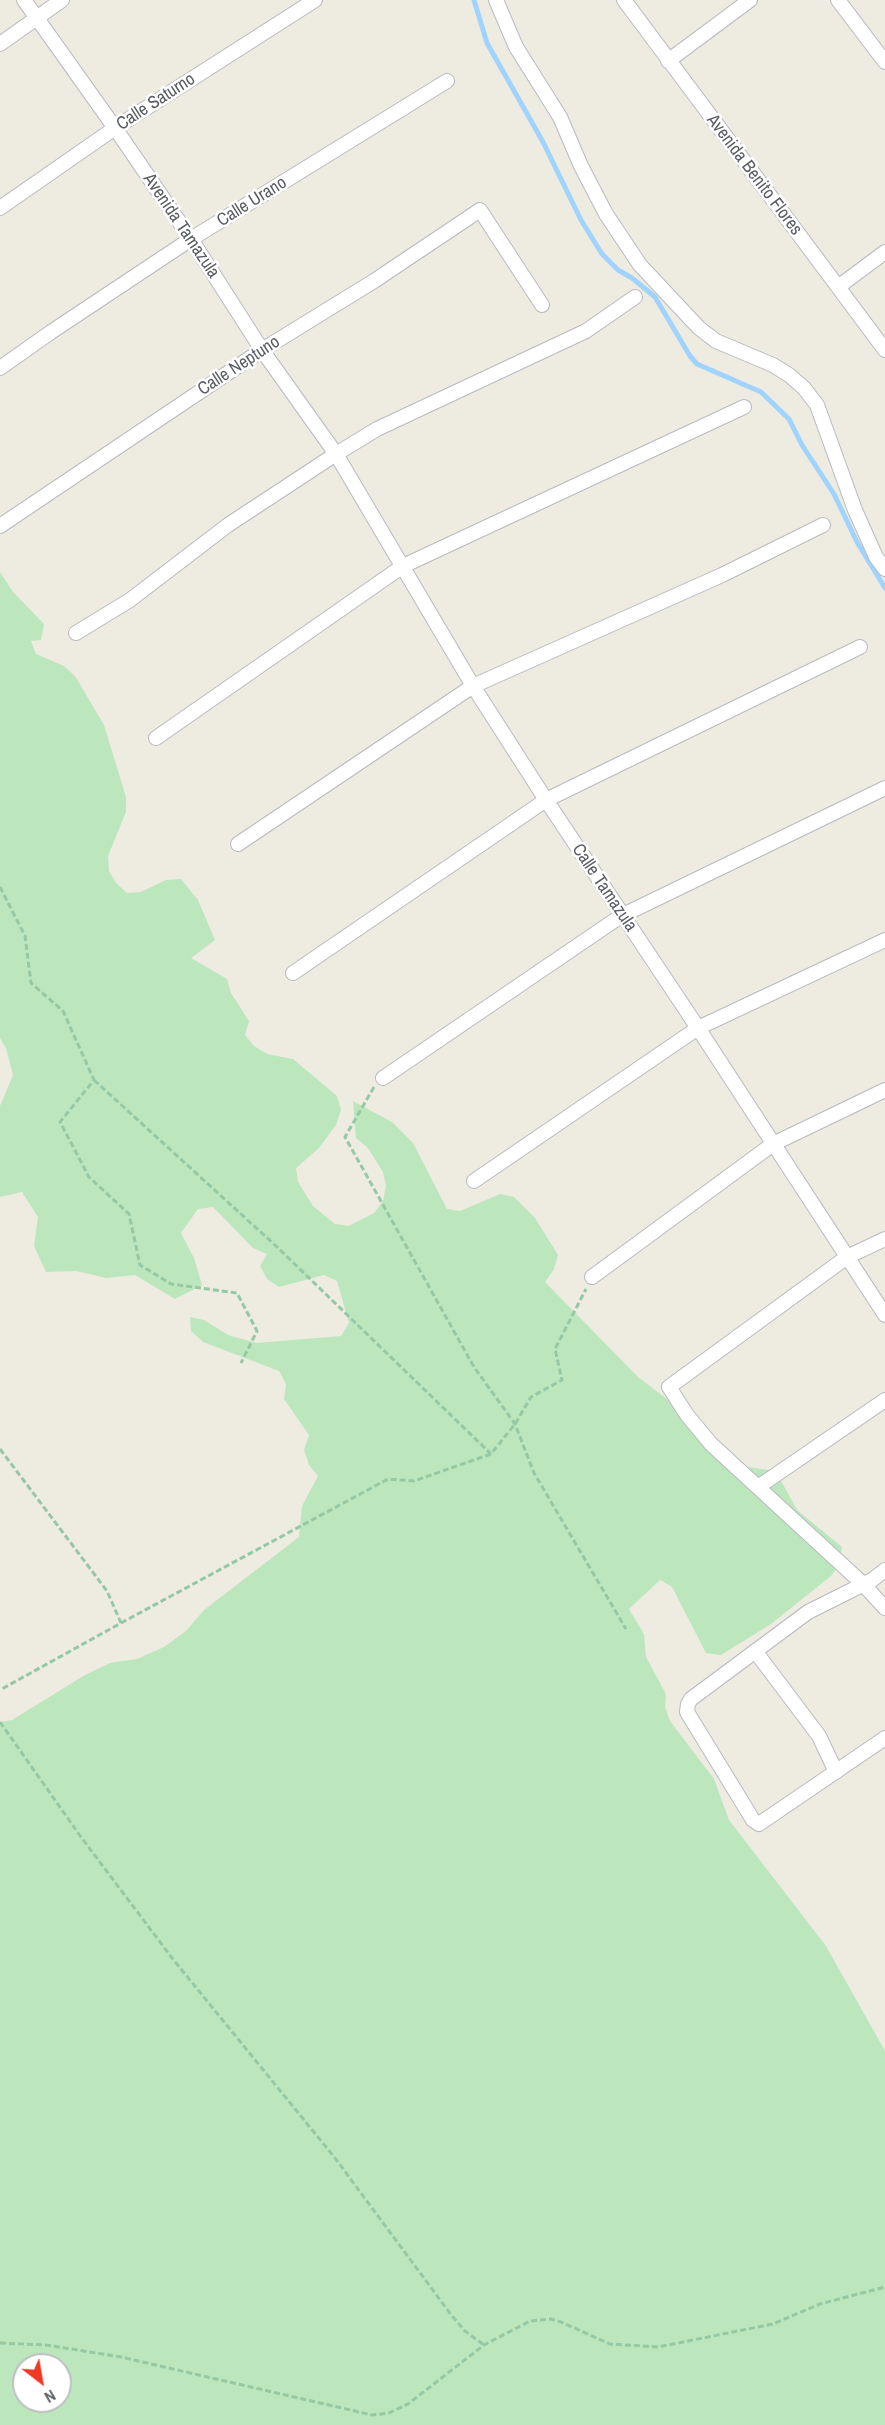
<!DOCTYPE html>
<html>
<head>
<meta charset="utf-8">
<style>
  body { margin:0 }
  #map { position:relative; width:885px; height:2425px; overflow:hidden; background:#eeebe1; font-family:"Archivo Narrow",sans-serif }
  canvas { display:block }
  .north { position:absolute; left:12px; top:2353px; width:60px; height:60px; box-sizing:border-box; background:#fff; border:2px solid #bdbfc1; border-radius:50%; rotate:149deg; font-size:16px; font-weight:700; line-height:24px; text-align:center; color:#5a5e63 }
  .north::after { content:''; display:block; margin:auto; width:21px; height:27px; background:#f03925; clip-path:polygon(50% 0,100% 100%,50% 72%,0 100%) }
</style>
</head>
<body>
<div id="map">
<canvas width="885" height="2425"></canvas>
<div class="north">N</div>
</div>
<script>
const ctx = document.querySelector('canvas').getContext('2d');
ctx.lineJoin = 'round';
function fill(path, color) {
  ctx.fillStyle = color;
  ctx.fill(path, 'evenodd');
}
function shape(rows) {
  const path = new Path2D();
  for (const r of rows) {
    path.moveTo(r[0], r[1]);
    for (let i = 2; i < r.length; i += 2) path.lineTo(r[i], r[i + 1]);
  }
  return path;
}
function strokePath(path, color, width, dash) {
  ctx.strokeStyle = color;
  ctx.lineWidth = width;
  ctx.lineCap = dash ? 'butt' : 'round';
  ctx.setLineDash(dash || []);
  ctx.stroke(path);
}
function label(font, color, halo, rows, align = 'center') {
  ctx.font = font + ' "Archivo Narrow",sans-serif';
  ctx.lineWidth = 5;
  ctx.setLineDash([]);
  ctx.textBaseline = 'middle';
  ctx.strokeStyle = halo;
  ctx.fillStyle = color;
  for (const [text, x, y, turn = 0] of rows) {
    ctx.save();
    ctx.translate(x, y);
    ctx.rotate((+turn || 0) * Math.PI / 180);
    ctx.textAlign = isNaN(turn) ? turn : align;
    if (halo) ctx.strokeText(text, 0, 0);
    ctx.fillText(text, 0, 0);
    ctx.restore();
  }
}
fill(shape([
  [0,572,13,592,44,624,41,640,31,641,36,654,64,666,75,676,104,725,126,797,126,812,108,856,109,871,116,883,127,893,141,892,166,880,181,879,198,900,215,940,191,958,227,979,231,993,249,1021,245,1035,254,1046,267,1054,293,1059,337,1096,341,1110,336,1125,318,1149,296,1168,298,1182,313,1206,335,1224,349,1226,374,1213,383,1201,386,1186,383,1172,368,1148,356,1138,353,1101,392,1122,413,1143,447,1209,460,1211,500,1194,514,1197,535,1218,558,1255,554,1269,545,1282,638,1377,672,1403,741,1466,769,1470,780,1479,797,1510,842,1547,839,1564,831,1576,771,1624,721,1655,706,1653,672,1587,660,1580,629,1609,644,1634,646,1657,666,1694,665,1707,670,1721,714,1779,729,1820,826,1946,885,2051,885,2425,0,2425,0,1722,12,1720,85,1675,110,1663,137,1659,164,1647,186,1631,204,1610,299,1537,302,1506,318,1476,309,1465,304,1450,309,1435,284,1399,286,1384,279,1371,203,1342,191,1331,190,1317,204,1320,228,1335,257,1343,341,1336,349,1323,337,1281,324,1275,279,1287,267,1279,260,1266,267,1254,253,1248,213,1207,198,1209,181,1233,194,1258,202,1285,175,1299,135,1275,106,1278,76,1271,46,1272,34,1246,38,1217,22,1192,0,1197,0,1106,13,1075,6,1048,0,1038],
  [24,2365,60,2365,60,2401,24,2401]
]), '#bce7bd');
strokePath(shape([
  [474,0,487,43,543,142,581,220,602,254,618,270,632,278,655,297,690,356,697,364,761,392,789,419,802,445,834,494,857,542,885,588]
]), '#a0d4ff', 5);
const minor = shape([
  [24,0,115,128,191,239,262,350,336,454,473,686,546,800,698,1028,885,1315],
  [496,0,516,47,560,117,581,166,606,214,640,265,699,328,716,341,773,365,789,375,804,388,817,405,855,510,876,557,885,569],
  [624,0,885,350],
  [838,0,885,62],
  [0,44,62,0],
  [668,61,750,0],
  [0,208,115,128,315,0],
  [838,287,885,252],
  [0,368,51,332,191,239,447,81],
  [0,526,262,350,374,281,480,210,542,305],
  [76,633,130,600,228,525,336,454,377,429,586,331,635,297],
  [156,738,403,566,744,407],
  [238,844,473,686,722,575,823,525],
  [293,973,546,800,860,647],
  [383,1078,621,916,885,788],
  [474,1181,698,1028,885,940],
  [885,1239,847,1257,669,1387,687,1415,711,1444,863,1584,885,1608],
  [592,1277,773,1144,885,1090],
  [758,1487,885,1400],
  [885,1570,872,1580,808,1612,691,1699,688,1704,687,1712,753,1820,759,1824,885,1738],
  [755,1651,819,1736,836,1772]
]);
strokePath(minor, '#b7babf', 16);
strokePath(shape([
  [0,887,25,936,31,983,63,1011,94,1080,60,1122,89,1177,129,1214,140,1265,171,1284,237,1293,257,1331,241,1363],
  [94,1080,276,1246,491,1454],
  [374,1087,345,1137,474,1367,515,1424,534,1473,626,1629],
  [0,1449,107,1591,121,1623,0,1690],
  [121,1623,388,1479,414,1481,491,1454,515,1424,531,1397,562,1380,555,1349,586,1289],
  [0,1722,81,1837,172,1958,335,2158,452,2316,465,2331,484,2345],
  [0,2343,46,2345,121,2357,372,2415,389,2413,408,2404,484,2345,530,2321,551,2319,561,2322,610,2344,658,2347,773,2324,820,2304,885,2287]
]), '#95c8a4', 3, [6, 3]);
strokePath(minor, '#fff', 14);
label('18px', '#5a5e63', '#fff', [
  ["Calle Saturno",156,102,-33],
  ["Avenida Benito Flores",754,175,53],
  ["Calle Urano",252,202,-32],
  ["Avenida Tamazula",181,226,56],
  ["Calle Neptuno",239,366,-33],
  ["Calle Tamazula",604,888,56]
]);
</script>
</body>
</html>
